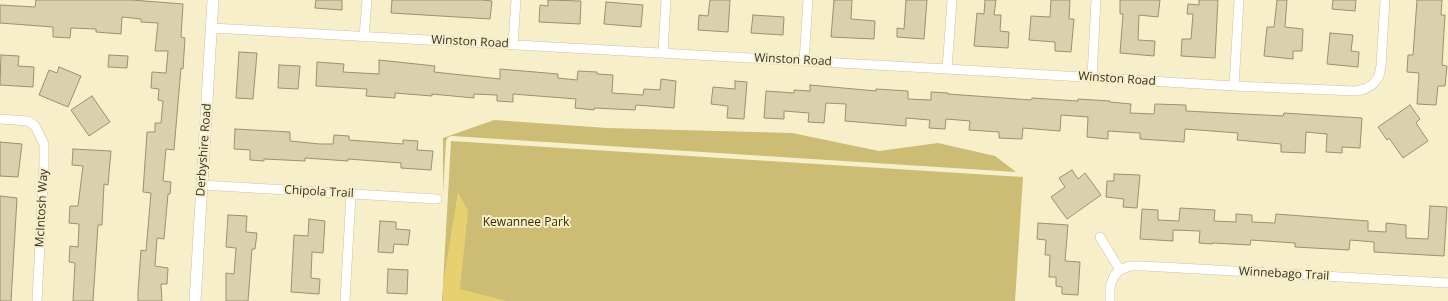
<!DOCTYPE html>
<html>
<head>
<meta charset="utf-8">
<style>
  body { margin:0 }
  canvas { display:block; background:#f7efca }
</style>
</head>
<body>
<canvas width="1448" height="301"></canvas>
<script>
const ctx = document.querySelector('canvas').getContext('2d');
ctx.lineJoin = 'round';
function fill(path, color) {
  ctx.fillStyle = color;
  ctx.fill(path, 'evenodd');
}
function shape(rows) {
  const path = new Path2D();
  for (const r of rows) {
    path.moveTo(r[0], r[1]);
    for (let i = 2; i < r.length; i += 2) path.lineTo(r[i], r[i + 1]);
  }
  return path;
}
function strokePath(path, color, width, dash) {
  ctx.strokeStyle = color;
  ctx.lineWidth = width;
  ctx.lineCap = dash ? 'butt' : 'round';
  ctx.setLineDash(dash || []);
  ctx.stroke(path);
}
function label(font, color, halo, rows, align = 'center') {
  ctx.font = font + ' "Open Sans",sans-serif';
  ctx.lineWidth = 4;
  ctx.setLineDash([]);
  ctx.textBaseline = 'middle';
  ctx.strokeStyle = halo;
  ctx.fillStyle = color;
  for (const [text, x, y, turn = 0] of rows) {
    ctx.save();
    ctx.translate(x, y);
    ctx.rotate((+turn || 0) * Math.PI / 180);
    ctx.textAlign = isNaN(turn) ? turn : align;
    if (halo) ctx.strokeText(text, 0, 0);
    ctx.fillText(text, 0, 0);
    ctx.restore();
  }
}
fill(shape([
  [494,120,607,128,792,133,879,151,938,143,995,156,1016,172,452,136,448,137,446,141,443,193,443,138],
  [451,141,1023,177,1015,301,442,301]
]), '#cdbc74');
fill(shape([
  [458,192,468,211,460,289,506,301,443,301,443,284]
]), '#e7d070');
const building = shape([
  [36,0,132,0,183,4,181,37,185,38,183,69,181,68,174,150,166,149,163,181,171,182,170,194,168,194,164,239,157,238,155,266,168,268,167,284,161,284,162,301,138,301,138,292,141,250,146,251,151,193,143,192,147,132,155,132,155,123,161,123,163,101,158,100,159,89,151,88,152,72,166,73,168,51,155,51,158,23,141,22,141,19,122,17,121,34,96,32,96,29,71,28,70,38,53,37,53,27,0,23,0,5,35,7,36,0],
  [316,0,342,0,342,10,315,8,316,0],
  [392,0,482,0,492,1,490,19,391,13,392,0],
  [548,0,581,1,580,24,539,22,540,5,548,6,548,0],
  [710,0,730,0,728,32,698,30,699,15,708,16,710,0],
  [834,0,852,0,851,19,875,21,874,39,831,37,834,0],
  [906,0,927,0,924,39,897,37,897,28,904,29,906,0],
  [985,0,996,0,994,15,1001,15,1000,31,1009,32,1008,48,974,46,977,13,984,14,985,0],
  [1051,0,1070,0,1069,19,1074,19,1071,52,1055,51,1055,42,1029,40,1031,16,1050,17,1051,0],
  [1120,0,1160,0,1158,17,1139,15,1138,40,1155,41,1154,56,1120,53,1123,14,1120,14,1120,0],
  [1199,0,1218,0,1215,58,1181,56,1182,39,1191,39,1193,14,1187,14,1188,4,1199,5,1199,0],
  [1277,0,1287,0,1285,27,1303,29,1302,51,1293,51,1293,59,1264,56,1267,27,1274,27,1277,0],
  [1333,0,1356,0,1355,11,1332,9,1333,0],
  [1417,0,1442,0,1441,15,1445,15,1442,65,1447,66,1445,86,1438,86,1436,105,1417,104,1419,73,1407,72,1408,55,1413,55,1417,0],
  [606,2,643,5,641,27,604,24,606,2],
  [753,15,784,17,783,35,751,33,753,15],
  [1330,33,1353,35,1351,51,1359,52,1358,67,1327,64,1330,33],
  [239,52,257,53,253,99,236,98,239,52],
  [1,55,19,56,18,66,34,67,33,87,0,85,1,55],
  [109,55,128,56,127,68,108,67,109,55],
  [379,60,435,66,434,72,500,79,500,69,558,74,558,78,577,80,578,71,597,72,597,74,613,75,612,93,643,95,644,89,660,90,661,79,676,81,674,108,636,105,635,110,594,108,594,110,575,108,576,99,513,94,513,102,497,101,497,95,474,94,474,98,432,94,432,96,395,93,395,98,366,96,367,89,316,86,317,62,344,64,343,72,379,74,379,60],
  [279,65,300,66,298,89,278,88,279,65],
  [59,67,81,76,68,107,39,95,49,70,57,73,59,67],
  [735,81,747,82,744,119,727,118,728,106,711,104,713,87,735,89,735,81],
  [810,85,876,91,876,89,908,91,908,99,931,100,931,92,948,93,948,94,1031,100,1032,98,1078,101,1078,99,1110,101,1110,102,1131,104,1130,113,1154,114,1155,104,1186,105,1186,111,1283,116,1284,113,1362,118,1360,148,1342,147,1342,153,1326,152,1327,134,1306,132,1305,153,1281,152,1281,144,1237,140,1238,133,1185,129,1184,142,1140,139,1140,133,1108,131,1108,139,1087,137,1088,117,1061,115,1060,131,1023,128,1022,139,999,138,999,132,969,130,970,121,946,119,945,129,929,128,930,120,906,118,906,126,845,121,846,104,826,103,824,123,808,122,809,113,784,111,784,119,764,118,766,91,794,93,794,90,810,91,810,85],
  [92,96,110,122,89,136,71,110,92,96],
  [1410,105,1420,119,1416,123,1428,141,1403,158,1389,138,1387,140,1378,127,1410,105],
  [235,129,290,132,290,141,320,144,333,144,334,135,349,136,349,140,403,144,403,140,418,141,417,150,433,151,431,170,401,168,401,163,348,159,348,161,305,158,305,161,264,159,264,161,250,160,250,150,234,149,235,129],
  [0,142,22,144,18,177,0,176,0,142],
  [73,149,111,151,108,185,104,184,102,225,98,225,93,301,73,301,75,263,69,262,70,246,78,247,79,224,69,223,70,206,78,206,83,166,72,165,73,149],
  [1072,170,1078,179,1085,173,1101,195,1067,219,1051,197,1065,187,1059,178,1072,170],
  [1114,174,1140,175,1137,208,1123,207,1124,199,1106,197,1107,181,1114,181,1114,174],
  [0,196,17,198,11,301,0,301,0,196],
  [1430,206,1447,207,1444,256,1374,252,1374,242,1350,240,1349,250,1295,247,1295,243,1251,240,1250,245,1212,243,1212,244,1199,243,1200,231,1173,230,1173,241,1140,239,1142,209,1158,210,1158,220,1179,221,1180,208,1215,210,1214,221,1236,222,1236,214,1252,215,1252,222,1275,223,1276,214,1368,221,1368,231,1386,232,1386,223,1406,225,1406,238,1428,239,1430,206],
  [228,215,247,216,246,232,257,233,255,249,252,249,248,301,226,301,226,273,234,274,236,248,226,247,228,215],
  [309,219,325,221,323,253,312,252,311,278,320,279,319,294,291,292,294,235,308,236,309,219],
  [380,221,396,222,396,229,410,230,408,245,394,244,393,253,378,252,380,221],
  [1038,223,1068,225,1065,261,1080,262,1078,295,1062,294,1062,287,1056,286,1056,277,1049,277,1050,255,1045,255,1046,240,1037,239,1038,223],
  [388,269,408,270,407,294,387,293,388,269]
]);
fill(building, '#d9d0ad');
strokePath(building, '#99916f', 1);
const minor = shape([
  [212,28,947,69,1234,86,1356,91,1365,89,1373,84,1379,76,1381,66,1385,0],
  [364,37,367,0],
  [513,44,516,0],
  [663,53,666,0],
  [804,61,808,0],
  [947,69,952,0],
  [1092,77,1096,0],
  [1234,86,1239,0],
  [0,119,28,121,35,126,44,144,44,165,37,301],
  [202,185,437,199],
  [1100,237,1120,270],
  [345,301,351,194],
  [1110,301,1110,287,1114,276,1120,270,1130,266,1144,266,1448,283]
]);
const tertiary = shape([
  [195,301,213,0]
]);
strokePath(minor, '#cbc3a0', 10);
strokePath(tertiary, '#cbc3a0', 12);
strokePath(minor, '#fff', 9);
strokePath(tertiary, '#fff', 11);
label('12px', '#343022', '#f7efca', [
  ["Winston Road",470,42,3],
  ["Winston Road",793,60,3],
  ["Winston Road",1117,79,4],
  ["Derbyshire Road",204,150,-86],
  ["Chipola Trail",319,192,3],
  ["McIntosh Way",42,208,-87],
  ["Winnebago Trail",1284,274,3]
]);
label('12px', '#362d01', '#f7efca', [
  ["Kewannee Park",526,223]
]);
</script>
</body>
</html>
